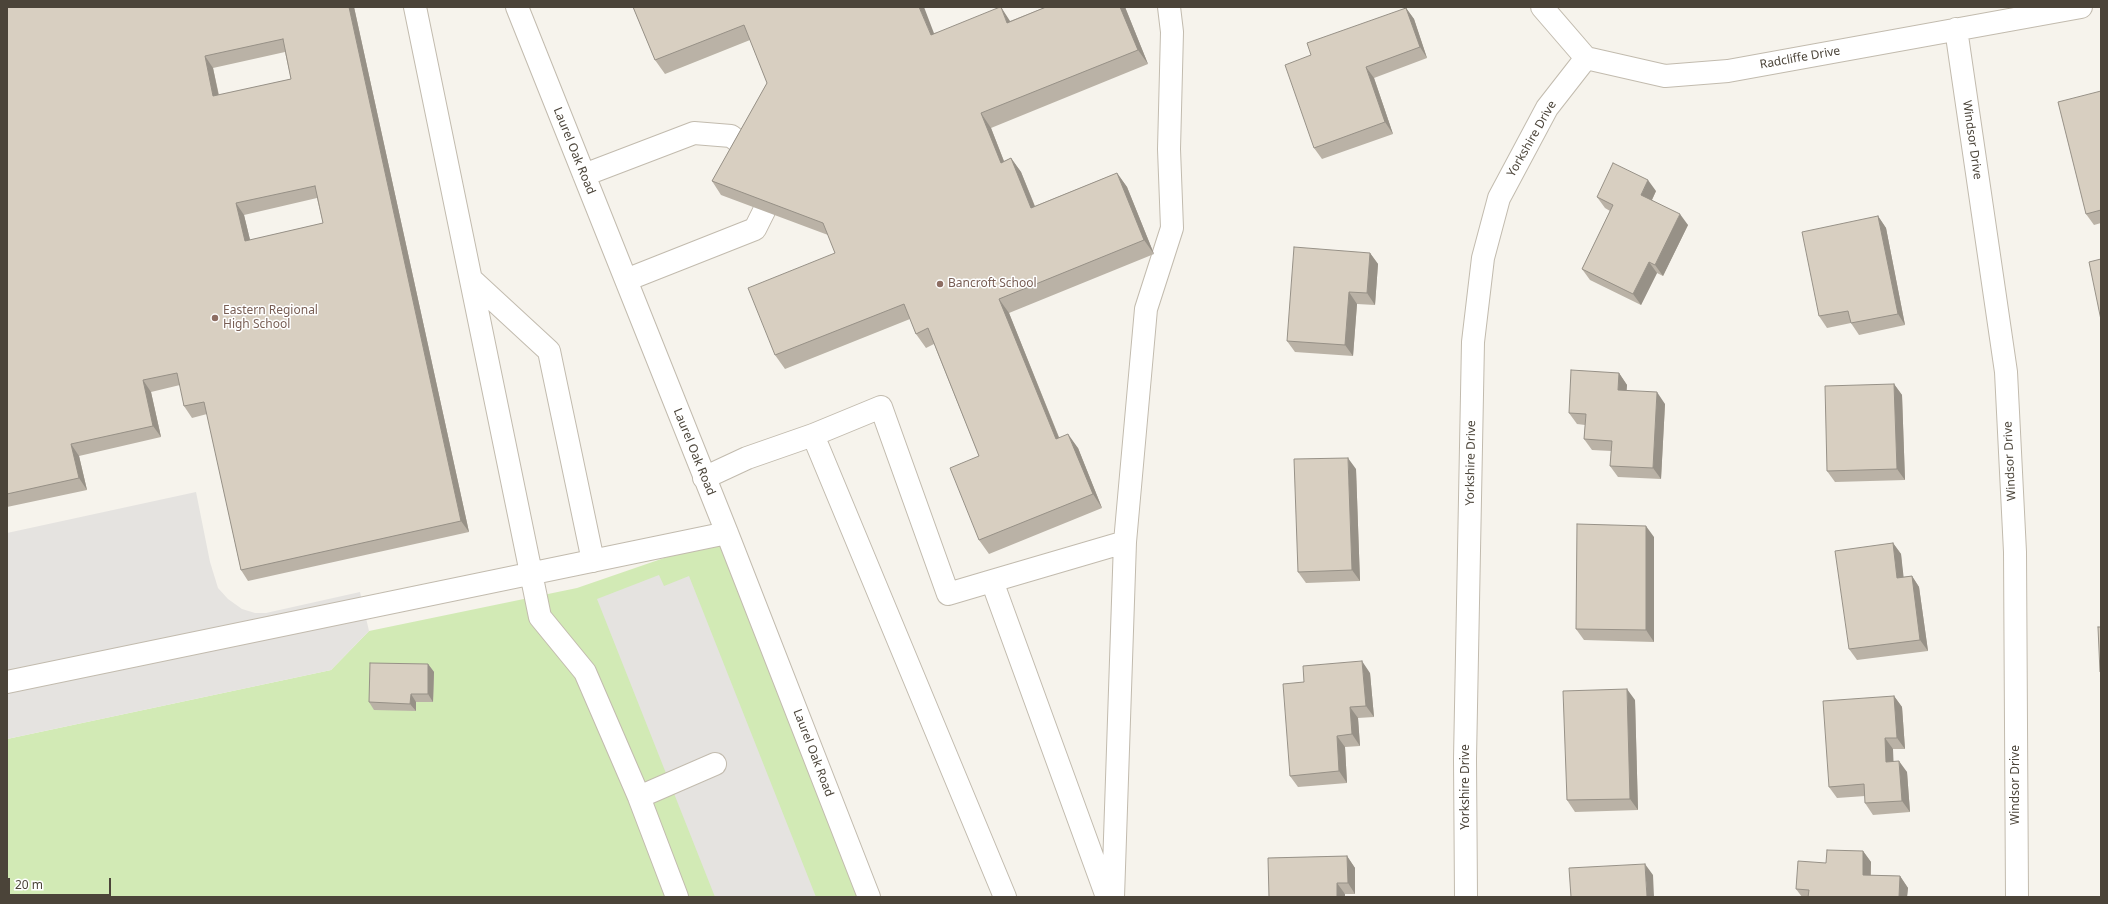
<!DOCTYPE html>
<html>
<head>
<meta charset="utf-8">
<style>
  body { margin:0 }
  #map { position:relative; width:2108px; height:904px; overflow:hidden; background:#f6f3ec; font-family:"Noto Sans",sans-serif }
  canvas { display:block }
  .frame { position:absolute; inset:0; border:8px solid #4b4439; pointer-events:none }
  .scale { position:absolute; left:8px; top:878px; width:103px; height:18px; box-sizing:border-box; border:2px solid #4b4439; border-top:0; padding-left:5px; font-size:12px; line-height:14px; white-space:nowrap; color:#4b4439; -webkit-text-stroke:3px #fff; paint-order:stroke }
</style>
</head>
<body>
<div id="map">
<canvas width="2108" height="904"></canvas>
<div class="frame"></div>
<div class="scale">20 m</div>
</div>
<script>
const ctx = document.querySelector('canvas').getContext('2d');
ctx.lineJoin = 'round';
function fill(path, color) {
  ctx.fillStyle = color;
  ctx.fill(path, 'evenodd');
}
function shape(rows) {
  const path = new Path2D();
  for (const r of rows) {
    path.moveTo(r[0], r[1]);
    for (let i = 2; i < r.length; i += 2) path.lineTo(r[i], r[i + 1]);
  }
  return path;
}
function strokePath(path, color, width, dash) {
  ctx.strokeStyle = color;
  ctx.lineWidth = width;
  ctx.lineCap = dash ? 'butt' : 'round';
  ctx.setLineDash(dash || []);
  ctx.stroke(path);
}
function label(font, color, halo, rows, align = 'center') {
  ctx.font = font + ' "Noto Sans",sans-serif';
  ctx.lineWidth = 3;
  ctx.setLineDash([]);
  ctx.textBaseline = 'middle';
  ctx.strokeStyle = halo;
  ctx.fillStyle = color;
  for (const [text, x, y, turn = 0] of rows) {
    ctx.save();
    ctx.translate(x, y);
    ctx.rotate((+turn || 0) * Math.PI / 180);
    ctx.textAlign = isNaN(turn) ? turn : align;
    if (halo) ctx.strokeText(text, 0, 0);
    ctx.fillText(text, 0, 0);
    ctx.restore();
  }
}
fill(shape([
  [725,537,880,897,7,897,7,739,331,670,369,631,577,588]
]), '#d2eab5');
fill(shape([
  [196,492,210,562,218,588,228,599,242,609,255,613,266,613,360,592,369,631,331,670,7,739,7,533],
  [659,575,664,586,689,576,816,897,715,897,597,599]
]), '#e5e3e0');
const minor = shape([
  [415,7,540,617,585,672,639,797,677,897],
  [517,7,727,533,869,897],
  [1542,7,1586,58,1665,76,1728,71,2081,7],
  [1956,29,2006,372,2015,552,2017,897],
  [584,175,694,133,731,136,748,149],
  [471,279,549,351,593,561],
  [626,280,755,229,764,211],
  [813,435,1005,897],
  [704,478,747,458,813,435,881,407,948,594,992,581,1107,897],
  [992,581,1125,542],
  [7,682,727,533],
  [639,797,715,764],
  [1113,897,1125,542,1146,309,1172,228,1169,149,1172,32,1169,7],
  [1466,897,1465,759,1473,342,1483,258,1499,198,1547,108,1586,58]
]);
strokePath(minor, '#c2bbae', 24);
strokePath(minor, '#fff', 22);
fill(shape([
  [7,7,354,7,469,532,248,581,241,570,207,414,192,418,184,406,180,385,151,392,161,437,79,456,87,490,7,507],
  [285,52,291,79,219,95,213,68],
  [317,198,323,223,250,240,244,215],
  [633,7,934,33,1010,21,1046,7,1125,7,1148,64,991,128,1004,161,1011,158,1021,172,1035,206,1117,173,1127,187,1154,254,1009,313,1059,437,1078,448,1102,508,989,554,979,540,979,456,934,344,926,348,916,334,910,319,785,369,775,355,835,253,828,235,721,195,712,181,767,83,750,40,665,74,655,60],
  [1406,8,1414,19,1427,58,1374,78,1393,134,1322,159,1314,148,1311,55],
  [2101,91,2101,223,2094,225,2086,214],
  [1656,191,1652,200,1688,225,1663,276,1657,273,1641,305,1590,280,1582,269,1610,211,1605,208,1597,197],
  [1878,216,1886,228,1905,325,1859,335,1851,323,1827,328,1819,316],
  [1370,253,1378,264,1375,305,1357,304,1353,356,1295,352,1287,341],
  [1619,373,1627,385,1626,391,1665,404,1661,479,1618,477,1610,466,1611,451,1592,450,1584,439,1585,425,1577,424,1569,413],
  [1894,384,1902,395,1905,480,1835,482,1827,471],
  [1356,469,1360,581,1306,583,1298,572],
  [1654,537,1654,642,1584,640,1576,629],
  [1893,543,1901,554,1903,577,1912,576,1919,587,1928,651,1857,660,1849,649],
  [428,664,434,672,433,702,416,702,416,711,374,710,369,702],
  [1370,673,1374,717,1358,718,1360,746,1345,747,1347,783,1298,787,1290,776,1304,682],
  [1894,696,1902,707,1905,749,1893,749,1893,761,1907,772,1910,812,1873,815,1865,803,1865,796,1837,798,1829,787],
  [1635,700,1638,810,1575,812,1567,800],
  [1863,851,1871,862,1871,875,1900,876,1908,888,1907,897,1802,897,1796,889,1826,863],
  [1347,856,1355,868,1355,894,1345,894,1268,858]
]), '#bab2a6');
fill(shape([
  [349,7,354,7,469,532,461,521],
  [919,7,924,7,940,49,931,35],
  [1001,7,1010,21,1017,37,1007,23],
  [1120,7,1125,7,1148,64,1138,50],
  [1406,8,1414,19,1427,58,1420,47],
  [205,56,213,68,221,107,213,96],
  [1366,67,1374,78,1393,134,1385,122],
  [981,113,991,128,1010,177,1001,163],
  [1011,158,1021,172,1041,222,1031,208],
  [1117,173,1127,187,1154,254,1144,240],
  [1648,180,1656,191,1649,206,1641,195],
  [236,203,244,215,253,252,245,241],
  [1680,214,1688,225,1663,276,1655,265],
  [1878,216,1886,228,1905,325,1898,314],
  [1370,253,1378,264,1375,305,1367,293],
  [1649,262,1657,273,1641,305,1633,294],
  [1349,292,1357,304,1353,356,1345,345],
  [999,299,1009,313,1065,453,1056,439],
  [1619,373,1627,385,1626,401,1618,390],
  [143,380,151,392,161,437,153,426],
  [1894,384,1902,395,1905,480,1897,469],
  [1657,392,1665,404,1661,479,1653,468],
  [1068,434,1078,448,1102,508,1093,494],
  [71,444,79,456,87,490,79,478],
  [1348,458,1356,469,1360,581,1352,570],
  [1646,526,1654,537,1654,642,1646,630],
  [1893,543,1901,554,1905,589,1897,578],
  [1912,576,1919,587,1928,651,1920,640],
  [1362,661,1370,673,1374,717,1366,706],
  [428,664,434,672,433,702,428,694],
  [1627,689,1635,700,1638,810,1630,799],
  [411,694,416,702,416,711,410,704],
  [1894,696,1902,707,1905,749,1897,738],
  [1350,707,1358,718,1360,746,1352,734],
  [1337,736,1345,747,1347,783,1339,771],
  [1885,738,1893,749,1894,773,1886,762],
  [1899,761,1907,772,1910,812,1902,801],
  [1863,851,1871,862,1870,886,1863,875],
  [1347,856,1355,868,1355,894,1348,883],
  [1645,864,1653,875,1654,897,1647,897],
  [1900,876,1908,888,1907,897,1899,897],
  [1337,883,1345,894,1345,897,1337,897]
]), '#979187');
const building = shape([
  [7,7,349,7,461,521,241,570,204,402,184,406,177,373,143,380,153,426,71,444,79,478,7,494,7,7],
  [283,39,291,79,213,96,205,56,283,39],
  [315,186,323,223,245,241,236,203,315,186],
  [633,7,919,7,931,35,1000,7,1001,7,1007,23,1046,7,1120,7,1138,50,981,113,1001,163,1011,158,1031,208,1117,173,1144,240,999,299,1056,439,1068,434,1093,494,979,540,950,468,979,456,928,328,916,334,904,304,775,355,748,288,835,253,823,223,712,181,767,83,744,25,655,60,633,7],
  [1406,8,1420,47,1366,67,1385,122,1314,148,1285,65,1311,55,1307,43,1406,8],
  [2101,91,2101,210,2086,214,2058,102,2101,91],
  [1613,163,1648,180,1641,195,1680,214,1655,265,1649,262,1633,294,1582,269,1613,205,1597,197,1613,163],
  [1878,216,1898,314,1851,323,1848,311,1819,316,1802,232,1878,216],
  [1294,247,1370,253,1367,293,1349,292,1345,345,1287,341,1294,247],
  [2101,259,2101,320,2089,262,2101,259],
  [1571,370,1619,373,1618,390,1657,392,1653,468,1610,466,1612,441,1584,439,1586,414,1569,413,1571,370],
  [1894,384,1897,469,1827,471,1825,386,1894,384],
  [1348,458,1352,570,1298,572,1294,459,1348,458],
  [1577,524,1646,526,1646,630,1576,629,1577,524],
  [1893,543,1897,578,1912,576,1920,640,1849,649,1835,551,1893,543],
  [2098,627,2101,627,2101,672,2100,672,2098,627],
  [1362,661,1366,706,1350,707,1352,734,1337,736,1339,771,1290,776,1283,684,1304,682,1303,666,1362,661],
  [370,663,428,664,428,694,411,694,410,704,369,702,370,663],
  [1627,689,1630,799,1567,800,1563,691,1627,689],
  [1894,696,1897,738,1885,738,1886,762,1899,761,1902,801,1865,803,1864,784,1829,787,1823,701,1894,696],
  [1827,850,1863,851,1863,875,1900,876,1899,897,1808,897,1809,890,1796,889,1798,861,1826,863,1827,850],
  [1347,856,1348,883,1337,883,1337,897,1269,897,1268,858,1347,856],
  [1645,864,1647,897,1571,897,1569,868,1645,864]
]);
fill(building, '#d8cfc1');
strokePath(building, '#979187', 1);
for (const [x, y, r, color] of [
  [940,284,4,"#8d6e63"],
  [215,318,4,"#8d6e63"]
]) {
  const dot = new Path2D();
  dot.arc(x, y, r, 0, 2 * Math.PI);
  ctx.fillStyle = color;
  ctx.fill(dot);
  strokePath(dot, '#fff', 1.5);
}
label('12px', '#4b4439', '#fff', [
  ["Radcliffe Drive",1800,58,-10],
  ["Yorkshire Drive",1532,139,-60],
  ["Windsor Drive",1972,140,82],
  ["Laurel Oak Road",574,151,68],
  ["Laurel Oak Road",694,452,68],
  ["Windsor Drive",2010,461,-93],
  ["Yorkshire Drive",1471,463,-89],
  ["Laurel Oak Road",813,753,69],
  ["Windsor Drive",2016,785,-90],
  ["Yorkshire Drive",1466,787,-90]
]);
label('12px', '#785e54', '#fff', [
  ["Bancroft School",948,284],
  ["Eastern Regional",223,311],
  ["High School",223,325]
], 'left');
</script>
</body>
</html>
